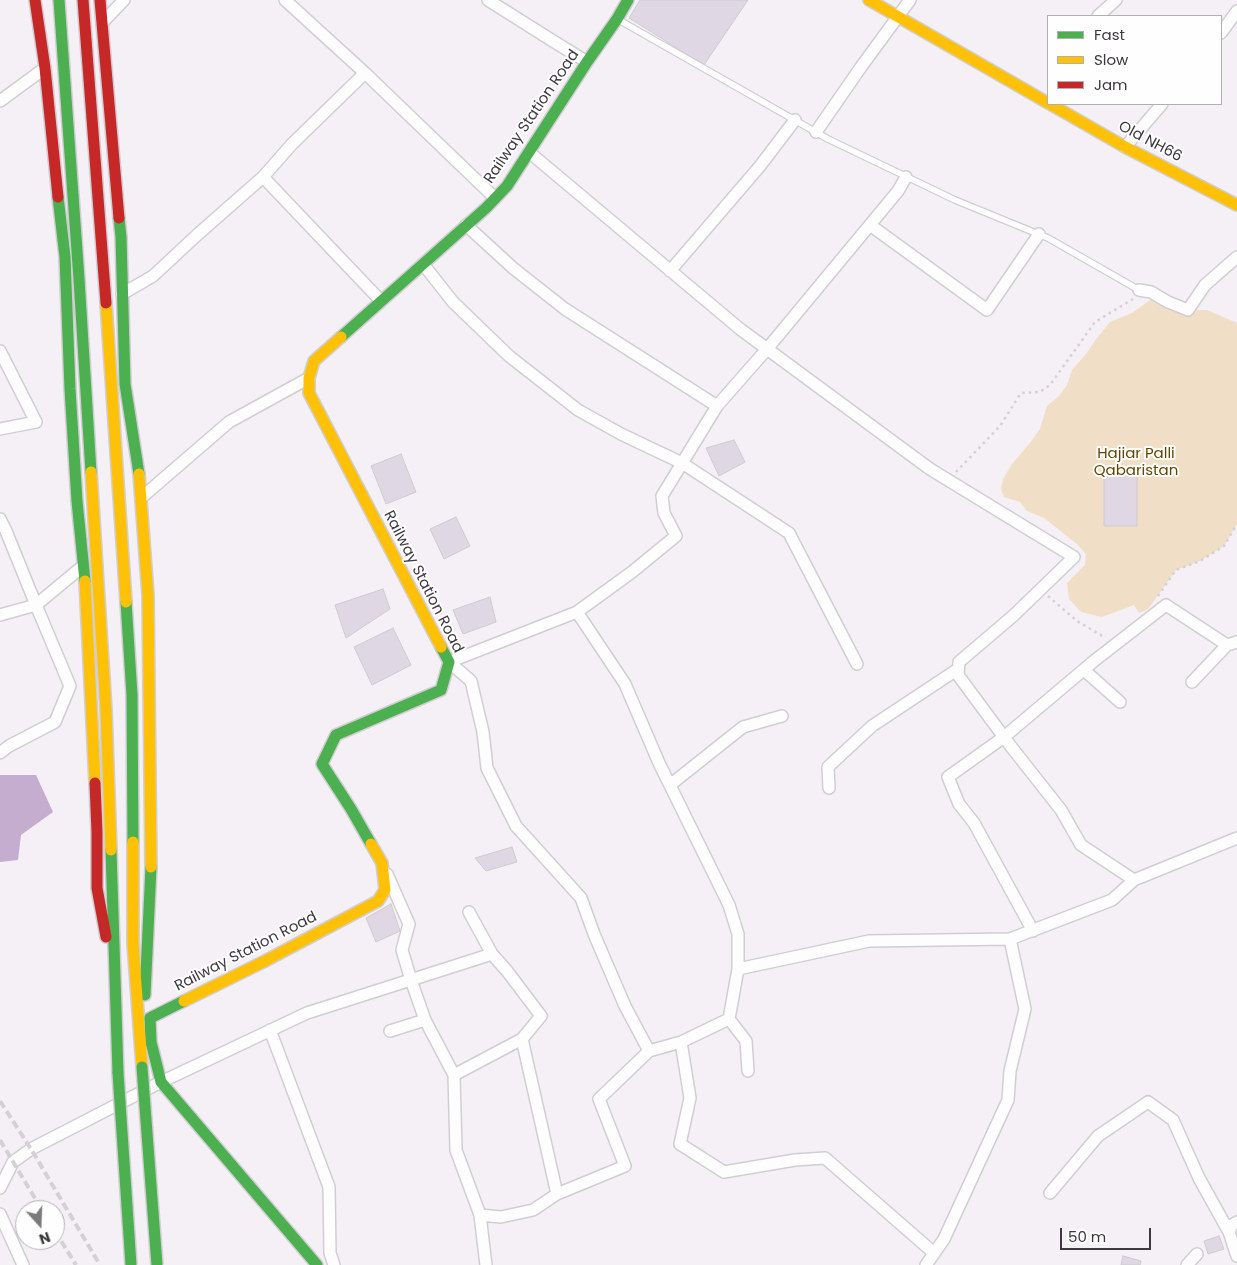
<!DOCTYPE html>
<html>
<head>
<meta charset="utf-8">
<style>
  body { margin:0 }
  #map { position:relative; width:1237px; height:1265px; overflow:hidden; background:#f4f0f6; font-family:Poppins,sans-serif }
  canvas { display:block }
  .legend { position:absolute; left:1047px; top:15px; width:175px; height:90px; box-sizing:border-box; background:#fefefe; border:1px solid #b1b0b1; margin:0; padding:6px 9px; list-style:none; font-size:15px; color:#3d3a3e }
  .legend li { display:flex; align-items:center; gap:10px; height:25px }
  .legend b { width:25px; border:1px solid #b1b0b1 }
  .north { position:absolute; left:15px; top:1200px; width:50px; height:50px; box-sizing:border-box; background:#fefefe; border:1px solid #b1b0b1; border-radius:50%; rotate:160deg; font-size:14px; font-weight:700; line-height:20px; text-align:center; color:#3d3a3e }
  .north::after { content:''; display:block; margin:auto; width:18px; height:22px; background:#7d7a7e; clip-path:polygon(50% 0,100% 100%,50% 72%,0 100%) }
  .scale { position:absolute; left:1060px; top:1228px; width:91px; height:22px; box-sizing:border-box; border:2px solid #3d3a3e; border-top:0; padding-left:6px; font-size:15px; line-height:18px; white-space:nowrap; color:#3d3a3e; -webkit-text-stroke:4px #fefefe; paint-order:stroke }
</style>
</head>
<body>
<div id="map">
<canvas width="1237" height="1265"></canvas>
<ul class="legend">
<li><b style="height:6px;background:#4caf50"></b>Fast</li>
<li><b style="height:6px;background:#ffc107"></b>Slow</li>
<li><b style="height:6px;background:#c62828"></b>Jam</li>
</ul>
<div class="north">N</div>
<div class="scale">50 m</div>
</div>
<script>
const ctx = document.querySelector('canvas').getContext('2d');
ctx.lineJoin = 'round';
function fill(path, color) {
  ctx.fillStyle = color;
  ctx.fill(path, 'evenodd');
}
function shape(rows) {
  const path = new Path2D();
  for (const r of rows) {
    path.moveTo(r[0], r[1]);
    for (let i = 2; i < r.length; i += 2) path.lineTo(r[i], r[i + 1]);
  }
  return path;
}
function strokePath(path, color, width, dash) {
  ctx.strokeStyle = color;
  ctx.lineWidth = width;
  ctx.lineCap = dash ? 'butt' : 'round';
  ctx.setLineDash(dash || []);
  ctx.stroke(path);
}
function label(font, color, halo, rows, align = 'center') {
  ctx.font = font + ' Poppins,sans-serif';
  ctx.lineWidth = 4;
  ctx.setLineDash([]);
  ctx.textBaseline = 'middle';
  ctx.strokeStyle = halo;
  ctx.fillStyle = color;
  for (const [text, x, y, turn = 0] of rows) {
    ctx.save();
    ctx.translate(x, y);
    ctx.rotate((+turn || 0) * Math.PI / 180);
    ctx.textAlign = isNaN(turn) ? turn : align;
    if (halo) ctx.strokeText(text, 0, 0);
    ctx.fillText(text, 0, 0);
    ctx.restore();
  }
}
fill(shape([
  [1153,298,1188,310,1207,310,1237,323,1237,524,1224,546,1200,561,1176,570,1148,609,1139,613,1134,605,1102,617,1081,612,1069,599,1067,583,1085,565,1086,554,1077,544,1044,518,1027,511,1020,502,1004,497,1001,489,1003,479,1012,464,1030,443,1040,429,1047,406,1059,396,1067,385,1072,370,1086,354,1097,338,1110,322,1132,313]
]), '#f0dec6');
fill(shape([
  [0,775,36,775,53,812,21,835,18,860,0,862]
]), '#c5add0');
const building = shape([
  [640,0,748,0,704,65,629,18,640,0],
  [734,440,745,462,719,476,706,448,734,440],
  [401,454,416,492,386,504,371,466,401,454],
  [1104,475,1137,476,1137,526,1104,526,1104,475],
  [456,517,470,546,444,559,430,529,456,517],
  [383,589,390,609,346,638,335,605,383,589],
  [490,597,496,622,463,634,453,610,490,597],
  [393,628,411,665,372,685,354,647,393,628],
  [512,847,517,862,486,871,475,858,512,847],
  [391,904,400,931,376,942,366,918,391,904],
  [1219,1236,1224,1249,1208,1254,1204,1241,1219,1236],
  [1123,1256,1141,1261,1140,1265,1121,1265,1123,1256]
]);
fill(building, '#dfd7e3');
strokePath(building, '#cecbd0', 1);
const lane = shape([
  [619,20,828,139,955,200,1048,238,1139,290]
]);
const street = shape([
  [285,0,365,73,495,198],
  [488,0,553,41,587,62],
  [1098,16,1116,0],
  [102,23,124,0],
  [1221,33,1237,11],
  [0,101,45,68],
  [816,132,861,67,910,0],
  [1125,147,1162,104],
  [529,152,740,329,930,469,1074,557,1013,616,959,662,958,675,1009,744,1061,810,1081,845,1134,880],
  [263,177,381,301],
  [906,177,898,191,767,349,717,406,662,496,664,513,676,536,632,572,577,612,449,662,471,681,483,732,487,768,516,826,581,898,594,934,625,1006,649,1051,681,1042,729,1019,738,969,869,941,1010,939,1112,900,1134,880,1237,838],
  [466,225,513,268,565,309,717,406],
  [870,225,987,310,1039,234],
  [423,264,453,302,509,356,578,410,621,434,682,463,789,533,857,664],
  [670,271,760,166,795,120],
  [1139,290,1151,292,1168,302,1188,310,1205,285,1237,257],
  [122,294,153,276,197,235,263,177,292,144,365,73],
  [0,351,36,422,0,429],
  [141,498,229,422,309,378],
  [0,519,6,531,36,605,0,615],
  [577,612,625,684,659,763,729,905,738,934,738,969],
  [1084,670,1120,702],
  [1192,682,1227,645,1237,642],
  [0,753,9,746,55,722,70,686,36,605,83,566],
  [670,785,743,727,782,716],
  [829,788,828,767,872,726,958,669],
  [387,874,409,924,402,950,411,980,425,1020,390,1031],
  [1033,931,974,823,959,804,948,777,1004,737,1094,661,1166,605,1227,645],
  [729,1019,746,1041,748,1071],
  [425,1020,454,1075,522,1039,541,1016,507,971,492,954,469,912],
  [270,1030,329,1187,330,1253,334,1265],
  [522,1039,557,1194],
  [681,1042,690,1098,680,1144,724,1172,795,1160,825,1158,934,1253],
  [454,1075,456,1150,480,1215,486,1265],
  [0,1188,13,1162,31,1149,161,1082,307,1013,492,954],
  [1050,1193,1098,1136,1148,1102,1173,1120,1199,1178,1229,1232],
  [0,1214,23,1265],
  [480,1215,501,1217,533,1210,557,1194,625,1166,599,1099,649,1051],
  [1237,1222,1232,1225,1229,1232,1237,1256],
  [926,1265,944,1239,1008,1100,1010,1071,1025,1009,1010,939],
  [1187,1265,1197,1254]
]);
const fast = shape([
  [59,0,79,279,91,472],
  [58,197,65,257,70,389,77,501,85,581],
  [119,218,121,237,125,384,139,474],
  [341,337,486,208,507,186,587,62,617,19,628,0],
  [126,602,132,695,133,842],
  [371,844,351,809,322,764,336,735,441,690,449,662,441,647],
  [111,850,118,1073],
  [145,995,151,867],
  [184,1001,150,1018,151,1042,161,1082,317,1265]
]);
const slow = shape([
  [869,0,1048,103],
  [1050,104,1125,147,1237,205],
  [106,303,126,602],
  [341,337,314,361,309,378,309,393,441,647],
  [91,472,106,710,111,850],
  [139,474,148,595,151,867],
  [85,581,95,783],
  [133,842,133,943,142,1067],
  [184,1001,265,961,378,901,385,890,382,863,371,844]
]);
const jam = shape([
  [35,0,45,68,58,197],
  [83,0,106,303],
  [100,0,119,218],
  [95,783,97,832,97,888,106,937]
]);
strokePath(lane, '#d1ced3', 8);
strokePath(street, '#d1ced3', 14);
strokePath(fast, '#d1ced3', 14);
strokePath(slow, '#d1ced3', 14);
strokePath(jam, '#d1ced3', 14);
strokePath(shape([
  [956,472,1000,426,1021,393,1040,392,1050,385,1095,322,1133,299],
  [1048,596,1077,621,1104,637,1106,636],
  [1158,596,1176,570,1200,561,1224,546,1237,524]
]), '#d2d1d3', 2.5, [2.5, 4]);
strokePath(lane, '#fdfdfe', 5.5);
strokePath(street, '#fdfdfe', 11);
strokePath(fast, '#4caf50', 11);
strokePath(slow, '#ffc107', 11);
strokePath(jam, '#c62828', 11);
strokePath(shape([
  [0,1101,31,1149,100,1265],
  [0,1140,42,1210],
  [55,1231,76,1265]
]), '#d3d1d3', 4, [8, 4]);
const fastBridge = shape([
  [142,1067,157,1265],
  [118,1073,131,1265]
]);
strokePath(fastBridge, '#d0ced1', 14, []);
strokePath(fastBridge, '#4caf50', 11);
label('15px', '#3d3a3e', '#fefefe', [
  ["Railway Station Road",532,117,-56],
  ["Old NH66",1150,142,28],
  ["Railway Station Road",423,582,63],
  ["Railway Station Road",246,952,-27]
]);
label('15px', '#634500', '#fefefe', [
  ["Hajiar Palli",1136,454],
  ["Qabaristan",1136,471]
]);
</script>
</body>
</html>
